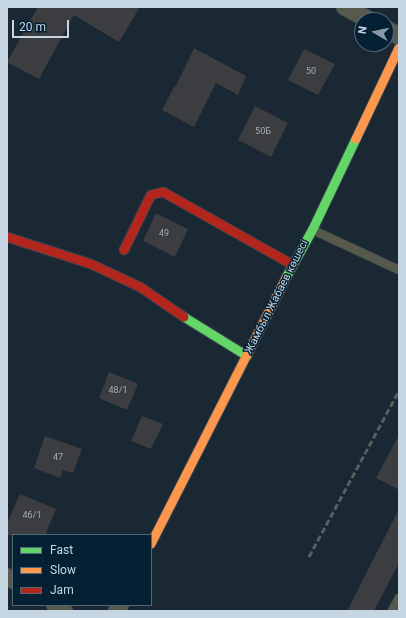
<!DOCTYPE html>
<html>
<head>
<meta charset="utf-8">
<style>
  body { margin:0 }
  #map { position:relative; width:406px; height:618px; overflow:hidden; background:#192833; font-family:Roboto,sans-serif }
  canvas { display:block }
  .frame { position:absolute; inset:0; border:8px solid #c5d5e2; pointer-events:none }
  .legend { position:absolute; left:12px; top:534px; width:140px; height:72px; box-sizing:border-box; background:#042033; border:1px solid #516879; margin:0; padding:5px 7px; list-style:none; font-size:12px; color:#c5d5e2 }
  .legend li { display:flex; align-items:center; gap:8px; height:20px }
  .legend b { width:20px; border:1px solid #516879 }
  .north { position:absolute; left:354px; top:12px; width:40px; height:40px; box-sizing:border-box; background:#042033; border:1px solid #516879; border-radius:50%; rotate:279deg; font-size:11px; font-weight:700; line-height:16px; text-align:center; color:#c5d5e2 }
  .north::after { content:''; display:block; margin:auto; width:14px; height:18px; background:#8998a5; clip-path:polygon(50% 0,100% 100%,50% 72%,0 100%) }
  .scale { position:absolute; left:12px; top:20px; width:57px; height:18px; box-sizing:border-box; border:2px solid #c5d5e2; border-top:0; padding-left:5px; font-size:12px; line-height:14px; white-space:nowrap; color:#c5d5e2; -webkit-text-stroke:3px #042033; paint-order:stroke }
</style>
</head>
<body>
<div id="map">
<canvas width="406" height="618"></canvas>
<div class="frame"></div>
<ul class="legend">
<li><b style="height:5px;background:#63d668"></b>Fast</li>
<li><b style="height:5px;background:#ff974d"></b>Slow</li>
<li><b style="height:5px;background:#b3261e"></b>Jam</li>
</ul>
<div class="north">N</div>
<div class="scale">20 m</div>
</div>
<script>
const ctx = document.querySelector('canvas').getContext('2d');
ctx.lineJoin = 'round';
function fill(path, color) {
  ctx.fillStyle = color;
  ctx.fill(path, 'evenodd');
}
function shape(rows) {
  const path = new Path2D();
  for (const r of rows) {
    path.moveTo(r[0], r[1]);
    for (let i = 2; i < r.length; i += 2) path.lineTo(r[i], r[i + 1]);
  }
  return path;
}
function strokePath(path, color, width, dash) {
  ctx.strokeStyle = color;
  ctx.lineWidth = width;
  ctx.lineCap = dash ? 'butt' : 'round';
  ctx.setLineDash(dash || []);
  ctx.stroke(path);
}
function label(font, color, halo, rows, align = 'center') {
  ctx.font = font + ' Roboto,sans-serif';
  ctx.lineWidth = 3;
  ctx.setLineDash([]);
  ctx.textBaseline = 'middle';
  ctx.strokeStyle = halo;
  ctx.fillStyle = color;
  for (const [text, x, y, turn = 0] of rows) {
    ctx.save();
    ctx.translate(x, y);
    ctx.rotate((+turn || 0) * Math.PI / 180);
    ctx.textAlign = isNaN(turn) ? turn : align;
    if (halo) ctx.strokeText(text, 0, 0);
    ctx.fillText(text, 0, 0);
    ctx.restore();
  }
}
fill(shape([
  [38,7,140,7,119,42,74,15,39,79,7,62],
  [194,48,246,76,238,95,216,83,194,127,162,110,175,85,176,86],
  [304,49,335,64,318,95,288,80],
  [255,106,288,123,271,157,238,140],
  [156,213,188,229,175,257,143,241],
  [109,372,138,384,127,410,99,398],
  [142,416,163,424,151,449,131,441],
  [399,435,399,490,376,478],
  [45,436,82,449,73,473,63,470,60,478,34,468],
  [20,494,56,509,45,535,7,535,7,523],
  [399,509,399,563,374,611,347,611]
]), '#3b3d40');
const lane = shape([
  [313,230,399,270],
  [392,611,399,598]
]);
const street = shape([
  [345,7,369,20],
  [386,29,399,36],
  [7,577,13,580],
  [55,605,64,611],
  [117,611,120,605]
]);
const fast = shape([
  [286,278,313,229,356,139],
  [184,317,247,356]
]);
const slow = shape([
  [356,139,399,48],
  [151,544,286,278]
]);
const jam = shape([
  [7,237,91,264,140,287,184,317],
  [124,250,151,195,163,192,293,265]
]);
strokePath(lane, '#37434c', 10);
strokePath(street, '#37434c', 19);
strokePath(fast, '#37434c', 11);
strokePath(slow, '#37434c', 11);
strokePath(jam, '#37434c', 11);
strokePath(lane, '#56594b', 8);
strokePath(street, '#56594b', 17);
strokePath(fast, '#63d668', 9);
strokePath(slow, '#ff974d', 9);
strokePath(jam, '#b3261e', 9);
strokePath(shape([
  [309,557,399,391]
]), '#595f5e', 3, [6, 3]);
label('9px', '#a2afba', null, [
  ["50",311,72],
  ["50Б",263,132],
  ["49",164,234],
  ["48/1",118,391],
  ["47",58,458],
  ["46/1",32,516]
]);
label('11px', '#c5d5e2', '#042033', [
  ["Жамбыл Жабаев көшесі",277,297,-63]
]);
</script>
</body>
</html>
